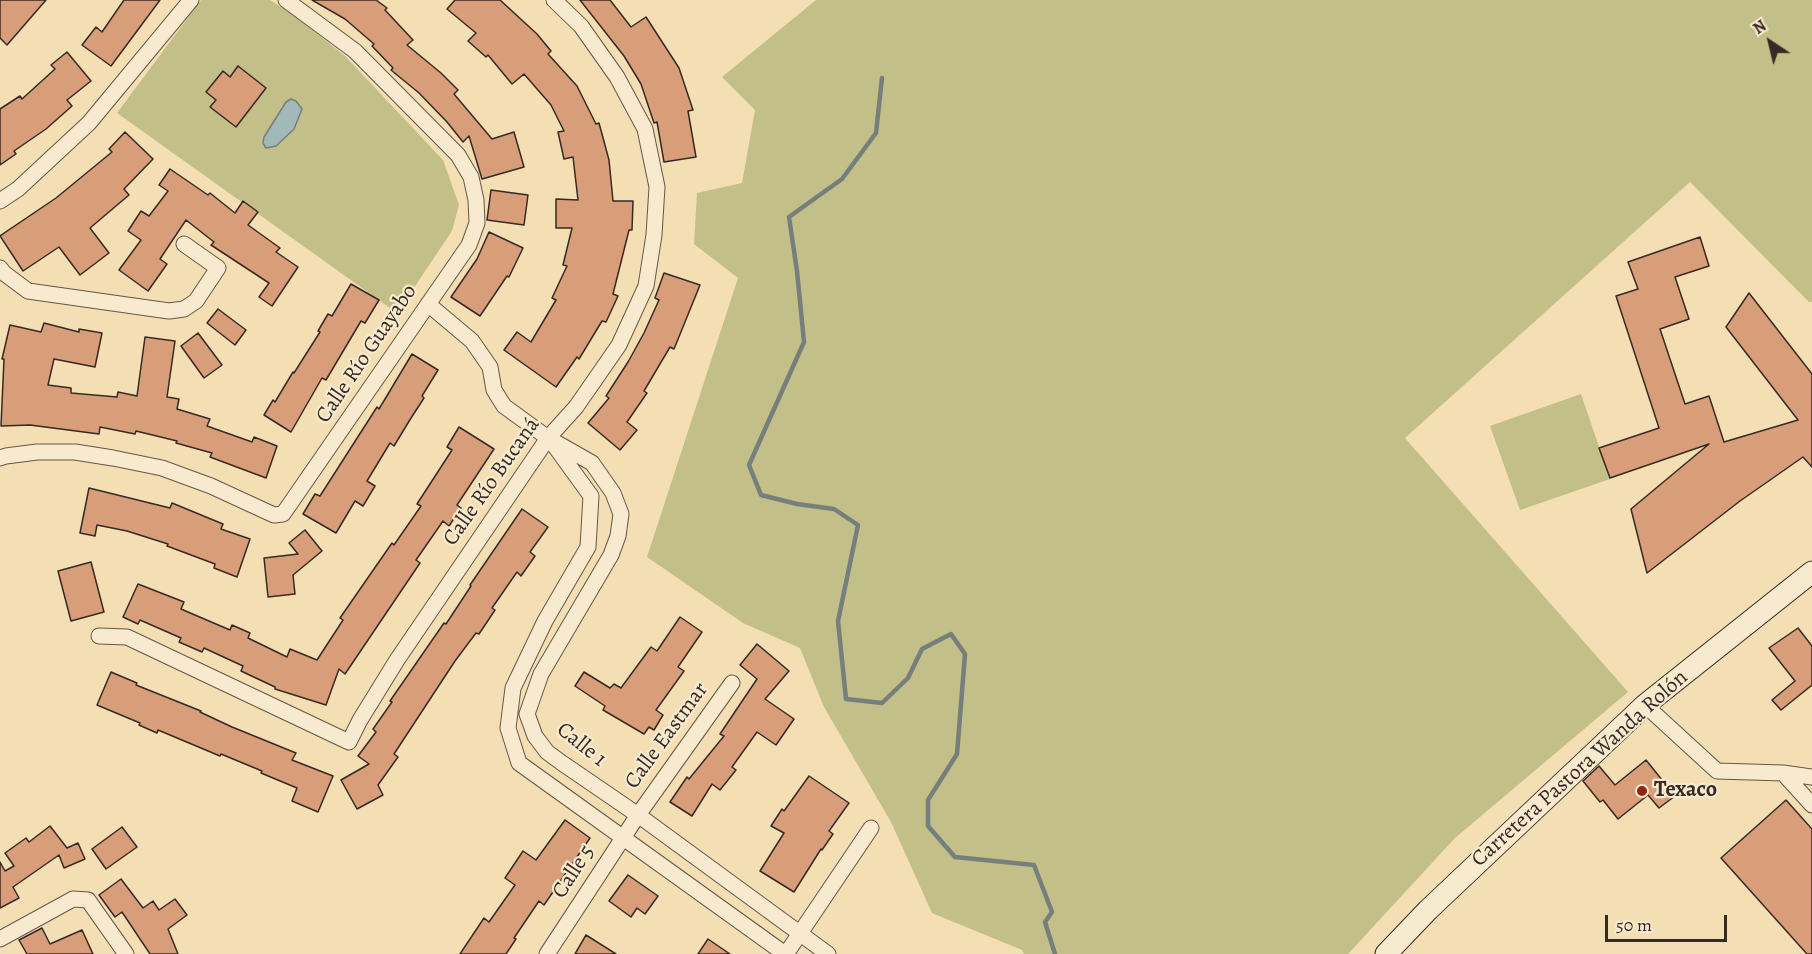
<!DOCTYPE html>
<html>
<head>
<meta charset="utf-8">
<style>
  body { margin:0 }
  #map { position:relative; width:1812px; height:954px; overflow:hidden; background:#f4deb3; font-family:Alegreya,serif }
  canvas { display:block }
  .north { position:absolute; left:1740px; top:12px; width:60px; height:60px; -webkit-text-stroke:4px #f8eace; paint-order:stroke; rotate:325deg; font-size:16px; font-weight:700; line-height:24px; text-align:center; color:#372923 }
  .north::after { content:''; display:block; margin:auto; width:21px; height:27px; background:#372923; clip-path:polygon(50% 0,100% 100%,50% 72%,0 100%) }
  .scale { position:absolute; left:1605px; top:915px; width:122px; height:27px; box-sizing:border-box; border:3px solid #372923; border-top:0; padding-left:8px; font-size:18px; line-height:21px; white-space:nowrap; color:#372923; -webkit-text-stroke:4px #f8eace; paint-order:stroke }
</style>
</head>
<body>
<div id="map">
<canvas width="1812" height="954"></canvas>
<div class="north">N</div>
<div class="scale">50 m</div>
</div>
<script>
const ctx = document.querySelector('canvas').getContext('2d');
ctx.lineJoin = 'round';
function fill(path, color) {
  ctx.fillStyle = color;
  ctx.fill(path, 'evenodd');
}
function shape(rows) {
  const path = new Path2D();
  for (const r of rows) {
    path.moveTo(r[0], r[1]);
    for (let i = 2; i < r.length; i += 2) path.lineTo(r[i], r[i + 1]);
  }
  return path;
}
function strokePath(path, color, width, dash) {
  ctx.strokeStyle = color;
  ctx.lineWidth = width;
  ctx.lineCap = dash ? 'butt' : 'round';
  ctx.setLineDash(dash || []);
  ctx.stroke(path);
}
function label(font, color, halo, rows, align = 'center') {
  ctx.font = font + ' Alegreya,serif';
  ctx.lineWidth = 4.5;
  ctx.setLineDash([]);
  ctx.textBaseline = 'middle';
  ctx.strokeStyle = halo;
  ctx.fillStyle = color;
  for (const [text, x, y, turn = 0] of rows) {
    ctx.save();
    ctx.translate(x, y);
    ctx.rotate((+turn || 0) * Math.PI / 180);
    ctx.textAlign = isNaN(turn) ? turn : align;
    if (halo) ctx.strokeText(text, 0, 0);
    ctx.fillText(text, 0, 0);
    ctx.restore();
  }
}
fill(shape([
  [201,0,270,0,292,14,345,56,443,160,459,205,452,231,397,313,117,113],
  [816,0,1812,0,1812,302,1809,302,1690,182,1405,438,1628,692,1455,838,1348,954,1024,954,1022,950,932,913,891,822,824,707,800,648,743,623,647,557,738,278,694,244,697,193,742,183,755,110,722,77],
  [1581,394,1610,479,1520,510,1490,426]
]), '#c3bf88');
const water = shape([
  [291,99,296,101,302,109,294,129,276,146,266,148,263,143,264,137,286,102,291,99]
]);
fill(water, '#a2b9b9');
strokePath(water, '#777f7d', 1.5);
strokePath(shape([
  [882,78,876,133,842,179,789,217,797,271,804,342,749,465,761,495,797,504,834,509,858,525,838,621,846,699,882,703,908,678,922,649,951,634,965,654,957,754,928,800,928,826,955,857,1034,865,1052,912,1045,922,1055,954]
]), '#777f7d', 4.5);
const building = shape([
  [0,0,46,0,7,45,0,38,0,0],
  [124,0,160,0,111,66,82,45,96,27,102,32,124,0],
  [312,0,376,0,387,8,385,10,413,40,407,45,441,73,458,90,454,94,492,139,514,132,524,167,482,179,469,136,463,142,447,122,419,93,391,70,393,68,372,46,374,44,345,19,312,0],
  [455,0,500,0,537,34,551,51,548,54,577,86,596,124,599,123,609,160,613,201,633,201,632,230,629,230,613,294,618,296,606,322,602,321,579,359,577,357,556,387,504,350,517,332,531,342,556,300,552,298,567,266,563,265,572,228,556,228,556,199,578,200,573,157,564,159,558,132,564,131,551,105,524,74,512,84,488,55,486,57,468,41,476,33,447,9,455,0],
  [580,0,610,0,631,27,646,17,679,68,693,110,688,111,696,157,664,162,657,122,654,123,641,84,624,56,580,0],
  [67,52,91,81,67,100,72,106,46,129,14,151,16,154,0,165,0,109,20,96,22,99,55,69,51,65,67,52],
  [238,66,266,88,236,127,210,107,216,100,206,92,223,71,230,77,238,66],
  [125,132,153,159,124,189,129,195,90,228,109,253,80,275,59,247,23,271,0,236,56,198,112,152,109,149,125,132],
  [170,169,208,195,210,193,235,213,243,201,258,212,248,225,280,248,276,252,298,267,272,306,259,297,269,283,211,245,214,242,186,220,160,259,167,264,148,291,119,270,141,240,128,231,141,211,149,216,168,191,159,185,170,169],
  [491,190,528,195,524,225,487,220,491,190],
  [489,232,523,248,509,277,507,276,480,316,451,297,477,259,489,232],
  [1700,237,1709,266,1675,277,1689,319,1660,329,1685,404,1709,396,1724,442,1798,420,1726,327,1749,293,1812,374,1812,467,1803,457,1740,501,1647,573,1631,509,1709,444,1610,478,1599,448,1659,428,1616,296,1638,289,1628,262,1700,237],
  [664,273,700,285,674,349,670,347,644,391,647,393,627,422,637,430,620,450,588,423,609,398,606,396,628,362,644,333,659,300,655,298,664,273],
  [351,284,379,300,365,323,361,321,326,380,322,378,291,432,264,415,273,400,275,402,293,372,294,373,320,332,318,331,328,314,332,316,351,284],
  [218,309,246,330,235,345,207,323,218,309],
  [44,323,79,332,79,329,102,333,95,367,54,359,48,385,71,388,71,393,117,397,118,392,137,396,145,337,175,341,167,397,179,399,177,409,210,419,207,426,252,442,254,437,277,446,266,478,210,457,212,453,176,443,177,441,136,431,135,434,100,427,99,434,30,425,1,426,4,359,2,359,10,325,41,332,44,323],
  [198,333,222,365,204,378,181,346,198,333],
  [412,354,438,370,422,396,424,398,411,418,394,446,390,443,367,481,375,486,363,506,355,501,336,533,303,514,315,494,320,496,377,407,379,409,412,354],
  [459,427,494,449,457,505,461,508,449,526,443,521,416,560,420,563,345,674,339,669,326,705,275,689,275,687,241,671,243,666,204,648,202,652,179,642,181,638,140,620,138,624,123,617,138,584,184,602,181,609,230,630,232,625,250,633,248,638,287,657,290,649,317,660,343,620,340,618,392,543,394,545,421,506,417,504,452,450,447,447,459,427],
  [89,488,170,508,172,503,223,524,221,529,250,539,237,577,214,568,215,564,167,546,168,544,127,531,97,525,95,536,80,533,89,488],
  [522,509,548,527,530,552,535,556,521,576,517,572,492,608,495,610,479,634,476,633,455,661,394,754,398,757,378,785,383,795,357,809,341,780,369,764,358,756,376,732,373,729,392,702,390,701,444,623,446,624,471,586,470,585,522,509],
  [305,530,322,551,293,575,295,594,268,597,264,558,298,554,289,543,305,530],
  [91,562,104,612,71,621,58,571,91,562],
  [680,617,702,632,678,667,684,671,656,710,663,715,654,730,649,727,644,734,603,710,605,706,575,686,584,672,610,688,614,684,621,688,651,647,657,651,680,617],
  [1798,628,1812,646,1812,685,1781,710,1772,700,1795,681,1769,648,1798,628],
  [757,644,789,671,765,699,794,719,776,745,757,732,732,767,736,770,720,790,712,784,692,816,670,802,687,777,689,779,724,736,720,734,757,679,740,665,757,644],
  [111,672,137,683,136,685,201,711,200,712,232,727,296,753,292,760,333,776,318,812,292,801,297,788,261,773,262,771,221,754,220,756,158,730,157,733,139,725,140,723,97,705,111,672],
  [1646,760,1675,796,1659,808,1648,795,1618,819,1603,800,1600,802,1583,781,1599,766,1615,785,1646,760],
  [809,776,849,803,829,831,833,834,822,850,821,849,794,892,760,871,784,833,771,826,782,809,784,811,809,776],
  [1786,800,1812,829,1812,954,1807,954,1721,858,1786,800],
  [565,820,590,838,544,905,539,901,514,938,516,939,506,954,460,954,484,918,489,922,515,885,505,878,523,851,536,860,565,820],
  [50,826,67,848,78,843,85,859,64,868,59,855,13,887,19,898,0,908,0,862,5,871,14,866,5,853,26,838,29,842,50,826],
  [122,827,137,847,106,869,92,849,122,827],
  [628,875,658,896,645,914,637,908,631,917,609,901,628,875],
  [121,879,143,908,153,901,159,910,175,899,187,915,168,929,178,954,150,954,122,912,115,917,99,895,121,879],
  [42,928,50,944,82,930,93,954,27,954,19,940,42,928],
  [586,935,616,954,575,954,586,935],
  [708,939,730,954,698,954,708,939]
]);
fill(building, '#d89e7a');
strokePath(building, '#372923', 1.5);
const street = shape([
  [0,201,18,189,89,123,191,0],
  [0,268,4,273,28,291,169,311,184,309,196,301,218,268,184,244],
  [428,304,472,341,490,367,494,390,504,406,548,438,592,463,613,493,621,514,618,536,611,555,541,674,527,714,535,736,547,752,562,763,638,815,828,954],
  [554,445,591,496,588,547,545,621,513,688,508,728,519,763,785,954],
  [0,458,6,456,37,452,75,452,113,458,162,468,211,486,274,515,283,514,469,245,477,223,476,200,471,177,458,155,355,51,286,0],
  [99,636,127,637,349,742,360,720,397,660,548,438,576,407,619,345,646,286,654,235,657,187,645,129,617,77,581,26,554,0],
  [1645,705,1717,771,1783,773,1812,777],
  [1783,773,1812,805],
  [0,939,73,899,88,900,126,954],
  [547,954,638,815,732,683],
  [786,954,871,828]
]);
const secondary = shape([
  [1386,954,1428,910,1645,705,1812,572]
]);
strokePath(street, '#665647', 17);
strokePath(secondary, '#372923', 23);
strokePath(street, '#f8eace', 15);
strokePath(secondary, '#f8eace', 21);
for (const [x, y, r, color] of [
  [1642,791,6,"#8f2418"]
]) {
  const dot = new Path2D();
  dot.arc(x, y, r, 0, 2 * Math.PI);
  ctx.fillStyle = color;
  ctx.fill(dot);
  strokePath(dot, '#f8eace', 2);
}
label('22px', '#372923', '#f8eace', [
  ["Calle Río Guayabo",367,354,-56],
  ["Calle Río Bucaná",492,482,-55],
  ["Calle Eastmar",667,736,-54],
  ["Calle 1",581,745,39],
  ["Carretera Pastora Wanda Rolón",1580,769,-42],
  ["Calle 5",574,872,-57]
]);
label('bold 22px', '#372923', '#f8eace', [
  ["Texaco",1654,791]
], 'left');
</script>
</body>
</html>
